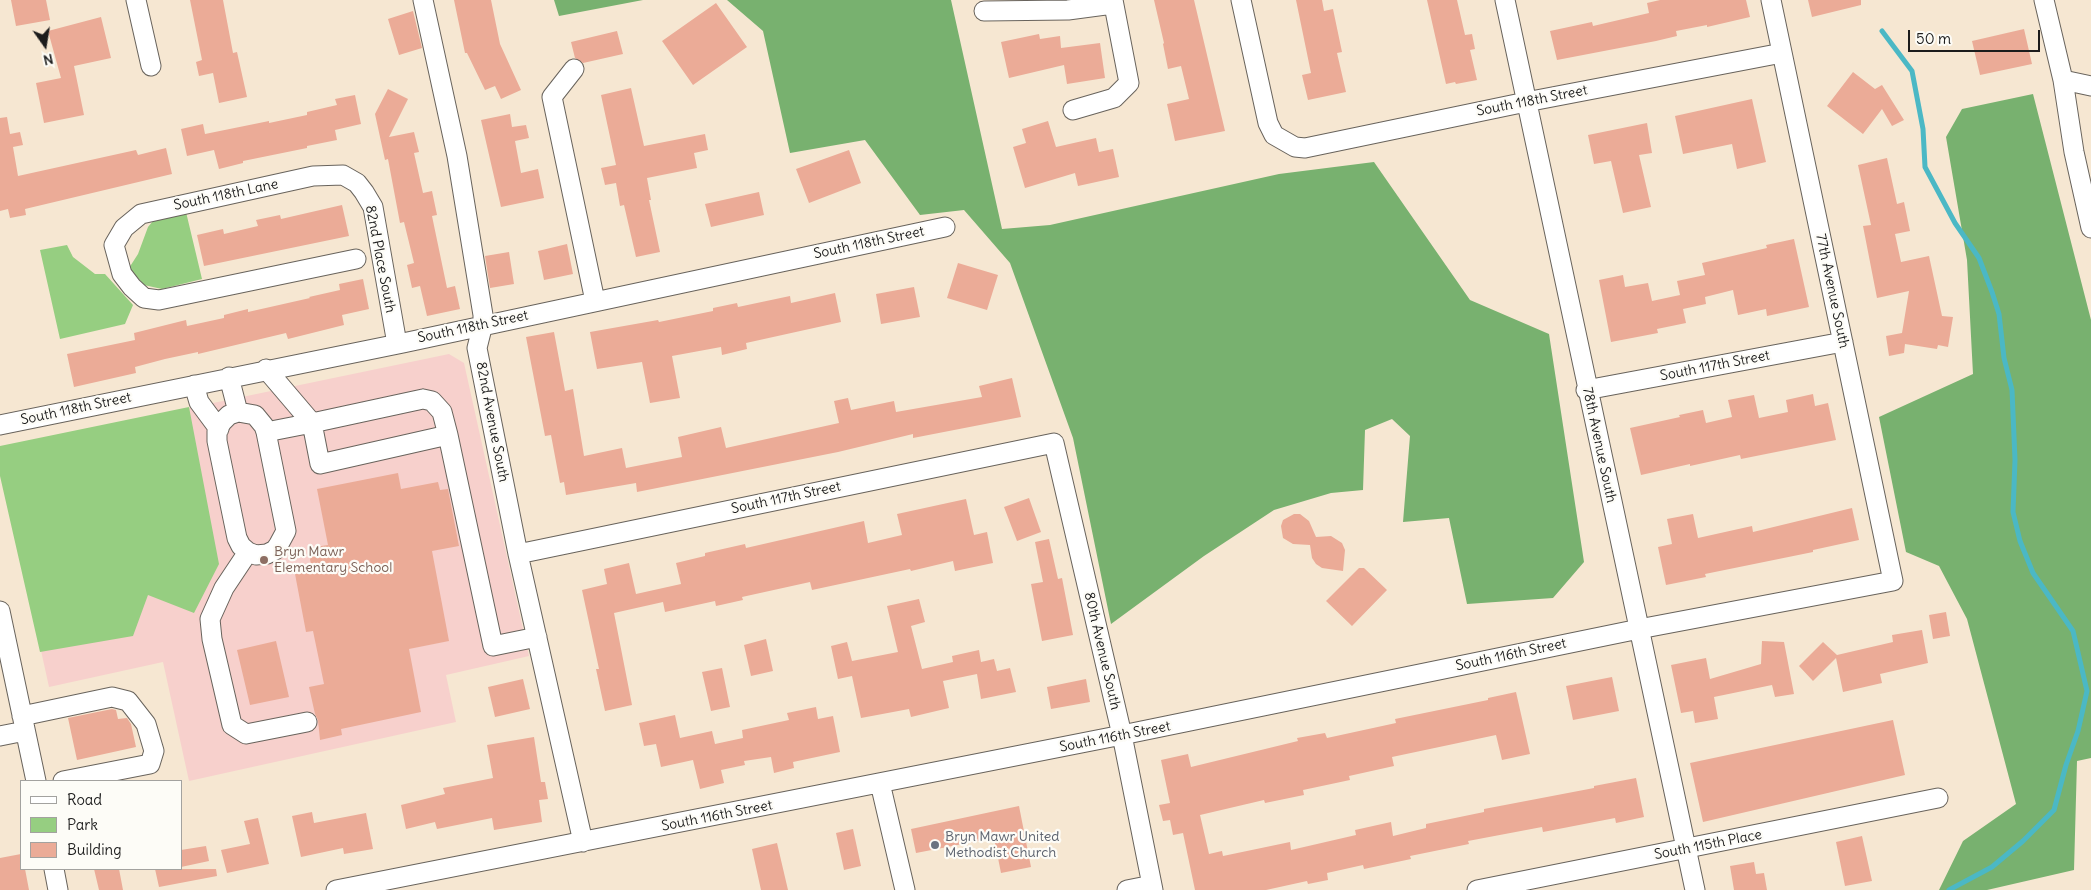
<!DOCTYPE html>
<html>
<head>
<meta charset="utf-8">
<style>
  body { margin:0 }
  #map { position:relative; width:2091px; height:890px; overflow:hidden; background:#f6e7d2; font-family:Delius,sans-serif }
  canvas { display:block }
  .legend { position:absolute; left:20px; top:780px; width:162px; height:90px; box-sizing:border-box; background:#fdfcf7; border:1px solid #a3a29f; margin:0; padding:6px 9px; list-style:none; font-size:15px; color:#1c1c1c }
  .legend li { display:flex; align-items:center; gap:10px; height:25px }
  .legend b { width:25px; border:1px solid #a3a29f }
  .north { position:absolute; left:20px; top:20px; width:50px; height:50px; -webkit-text-stroke:4px #fdfcf7; paint-order:stroke; rotate:167deg; font-size:14px; font-weight:700; line-height:20px; text-align:center; color:#1c1c1c }
  .north::after { content:''; display:block; margin:auto; width:18px; height:22px; background:#1c1c1c; clip-path:polygon(50% 0,100% 100%,50% 72%,0 100%) }
  .scale { position:absolute; left:1908px; top:30px; width:132px; height:22px; box-sizing:border-box; border:2px solid #1c1c1c; border-top:0; padding-left:6px; font-size:15px; line-height:18px; white-space:nowrap; color:#1c1c1c; -webkit-text-stroke:4px #fdfcf7; paint-order:stroke }
</style>
</head>
<body>
<div id="map">
<canvas width="2091" height="890"></canvas>
<ul class="legend">
<li><b style="height:6px;background:#fff"></b>Road</li>
<li><b style="height:14px;background:#96ce81"></b>Park</li>
<li><b style="height:14px;background:#ebab97"></b>Building</li>
</ul>
<div class="north">N</div>
<div class="scale">50 m</div>
</div>
<script>
const ctx = document.querySelector('canvas').getContext('2d');
ctx.lineJoin = 'round';
function fill(path, color) {
  ctx.fillStyle = color;
  ctx.fill(path, 'evenodd');
}
function shape(rows) {
  const path = new Path2D();
  for (const r of rows) {
    path.moveTo(r[0], r[1]);
    for (let i = 2; i < r.length; i += 2) path.lineTo(r[i], r[i + 1]);
  }
  return path;
}
function strokePath(path, color, width, dash) {
  ctx.strokeStyle = color;
  ctx.lineWidth = width;
  ctx.lineCap = dash ? 'butt' : 'round';
  ctx.setLineDash(dash || []);
  ctx.stroke(path);
}
function label(font, color, halo, rows, align = 'center') {
  ctx.font = font + ' Delius,sans-serif';
  ctx.lineWidth = 4.5;
  ctx.setLineDash([]);
  ctx.textBaseline = 'middle';
  ctx.strokeStyle = halo;
  ctx.fillStyle = color;
  for (const [text, x, y, turn = 0] of rows) {
    ctx.save();
    ctx.translate(x, y);
    ctx.rotate((+turn || 0) * Math.PI / 180);
    ctx.textAlign = isNaN(turn) ? turn : align;
    if (halo) ctx.strokeText(text, 0, 0);
    ctx.fillText(text, 0, 0);
    ctx.restore();
  }
}
fill(shape([
  [449,354,464,363,529,656,446,675,456,722,189,781,163,662,49,687,0,464,11,445]
]), '#f7d0cc');
fill(shape([
  [186,212,202,279,162,289,144,285,129,268,138,254,148,227,153,221],
  [67,245,73,257,95,274,105,274,133,305,125,324,60,339,40,250],
  [189,407,219,564,194,613,148,595,133,636,40,652,0,476,0,446]
]), '#96ce81');
fill(shape([
  [554,0,643,0,559,16],
  [727,0,951,0,1002,229,1050,225,1279,174,1374,162,1470,300,1549,334,1584,562,1553,598,1467,604,1449,518,1403,522,1410,436,1392,419,1365,430,1363,490,1331,493,1274,510,1204,556,1111,624,1073,438,1010,263,964,210,920,215,865,140,790,153,763,31],
  [2033,94,2091,320,2091,758,2077,761,2074,870,1987,890,1939,890,1963,841,2016,804,1967,619,1939,566,1906,552,1879,417,1973,374,1967,260,1946,137,1962,109]
]), '#78b16f');
strokePath(shape([
  [1882,31,1912,71,1923,129,1925,167,1955,223,1979,258,1992,292,1999,314,2004,358,2012,390,2015,460,2013,512,2020,541,2033,573,2073,631,2087,691,2078,731,2066,765,2054,810,2023,841,1992,867,1949,890]
]), '#4bb8c5', 5);
fill(shape([
  [11,0,46,0,50,20,16,26],
  [190,0,223,0,233,53,237,52,247,97,219,103,213,73,199,76,196,62,202,60],
  [454,0,491,0,500,44,521,90,501,99,495,86,485,90,467,53,465,53],
  [1154,0,1194,0,1225,131,1175,141,1167,104,1189,99,1181,66,1168,69,1163,44,1164,43],
  [1296,0,1322,0,1324,11,1333,9,1342,52,1337,53,1346,92,1308,100,1302,75,1311,73],
  [1427,0,1457,0,1465,35,1472,34,1475,49,1470,50,1477,80,1456,84,1455,82,1446,84],
  [1660,0,1746,0,1750,17,1707,27,1707,25,1676,31,1677,36,1656,41,1557,60,1550,31,1592,22,1593,26,1649,13,1647,3],
  [1808,0,1861,0,1861,5,1812,17],
  [716,3,747,47,693,85,662,41],
  [413,11,422,48,399,55,388,19],
  [101,17,111,58,74,66,84,115,44,123,36,83,61,78,48,31],
  [2024,29,2032,64,1980,75,1972,41],
  [617,31,623,54,583,63,575,58,571,42],
  [1039,34,1040,39,1060,36,1061,48,1100,43,1105,78,1067,84,1064,65,1009,78,1001,42],
  [1853,72,1875,89,1882,85,1904,120,1892,126,1882,109,1863,134,1827,106],
  [631,88,644,146,705,134,708,150,694,153,697,168,647,178,651,200,649,200,660,252,636,257,624,205,620,206,616,183,605,185,601,168,616,165,601,95],
  [388,89,408,99,389,137,414,132,419,152,414,153,423,193,432,191,437,215,432,216,447,288,455,286,460,309,427,316,420,286,412,288,407,265,414,263,404,222,400,223,388,159,385,160,375,114],
  [355,95,361,124,335,130,337,140,307,146,307,148,243,161,243,163,219,169,214,150,187,156,181,129,203,124,205,134,269,121,269,123,307,115,307,112,337,105,335,99],
  [1752,99,1766,162,1737,169,1732,144,1683,154,1675,116],
  [510,114,512,127,526,125,529,138,515,141,521,173,538,169,544,198,501,207,481,120],
  [7,117,10,134,20,132,23,145,13,147,18,176,136,150,138,155,166,148,172,174,25,209,26,215,10,218,8,209,0,211,0,118],
  [1048,121,1056,147,1096,138,1099,152,1113,149,1119,177,1078,186,1075,173,1025,188,1013,147,1026,143,1022,129],
  [1647,123,1652,153,1639,155,1651,207,1623,213,1611,161,1594,164,1588,135],
  [849,150,861,183,809,203,796,169],
  [1887,158,1897,204,1904,202,1910,231,1895,234,1901,262,1929,256,1942,316,1953,317,1948,347,1938,345,1937,349,1905,344,1904,353,1889,356,1886,336,1902,333,1909,291,1877,298,1863,226,1871,225,1858,165],
  [759,192,764,215,711,227,705,204],
  [342,205,349,236,204,266,197,235,223,229,224,234,258,226,256,220,280,215,281,219],
  [1794,239,1809,307,1767,316,1766,309,1738,315,1733,290,1705,297,1706,304,1683,309,1686,323,1657,329,1658,333,1611,342,1599,280,1623,275,1625,287,1648,283,1652,301,1680,295,1677,281,1705,275,1702,263,1767,248,1766,245],
  [567,244,573,274,544,280,538,251],
  [509,252,514,284,490,288,485,256],
  [958,263,998,275,987,310,947,298],
  [363,279,369,309,342,315,344,325,288,339,286,333,198,354,198,352,165,359,135,367,136,373,74,387,67,354,135,340,134,333,186,320,187,326,224,318,224,315,248,309,248,312,310,298,309,297,340,290,339,284],
  [914,287,920,317,881,324,876,294],
  [835,293,841,322,746,343,747,349,722,355,721,347,672,356,680,398,650,403,642,362,597,369,590,332,658,320,659,322,713,311,713,308,737,303,738,307,790,296,791,303],
  [554,332,565,391,573,389,584,456,622,448,626,468,682,457,678,437,721,427,726,448,839,423,834,401,848,398,851,410,894,401,896,412,982,397,979,386,1012,378,1021,417,913,438,913,434,838,452,637,492,636,483,566,495,564,482,560,483,551,435,545,436,526,337],
  [1813,394,1815,406,1828,403,1836,440,1741,459,1740,455,1690,466,1690,464,1641,475,1630,428,1680,417,1679,415,1703,410,1706,423,1732,417,1728,400,1754,395,1759,418,1788,412,1786,400],
  [398,473,401,489,438,482,440,490,448,489,459,546,432,551,449,641,409,649,421,712,341,729,342,735,320,740,318,720,315,714,309,687,324,684,313,631,306,632,295,574,312,570,308,548,328,545,317,489],
  [1029,498,1041,532,1017,541,1004,507],
  [966,499,974,535,987,532,993,563,955,571,953,561,911,571,910,569,812,590,810,582,742,597,743,600,716,606,715,601,665,612,663,602,614,613,632,705,605,711,596,669,599,669,582,590,607,584,604,569,629,563,636,594,681,584,676,563,705,556,705,553,745,544,746,548,864,521,868,543,902,535,897,514],
  [1852,508,1859,540,1813,550,1813,552,1705,574,1706,577,1666,585,1658,547,1672,544,1667,519,1693,514,1698,538,1752,526,1753,532],
  [1294,514,1300,514,1309,521,1316,537,1331,536,1342,543,1345,550,1343,571,1322,568,1316,564,1312,558,1310,545,1293,544,1283,538,1281,526,1283,520],
  [1049,539,1058,579,1062,578,1073,635,1042,641,1031,584,1043,582,1035,542],
  [1359,568,1364,568,1387,590,1352,626,1326,601],
  [919,599,925,622,911,626,922,669,953,662,952,656,979,650,981,662,994,659,997,671,1010,668,1016,692,981,699,977,674,943,681,949,708,911,717,909,709,861,718,852,676,838,679,831,646,847,642,852,661,898,652,887,606],
  [1946,612,1950,636,1933,639,1929,615],
  [1922,630,1928,663,1880,674,1882,683,1843,692,1836,658,1813,681,1799,666,1823,642,1837,655,1893,642,1892,635],
  [766,639,773,671,751,676,744,645],
  [276,641,289,697,250,705,237,650],
  [1762,641,1784,642,1794,694,1775,697,1772,685,1714,697,1718,719,1695,723,1693,711,1681,713,1671,665,1706,658,1710,679,1761,664],
  [722,668,730,707,711,711,702,672],
  [1612,677,1619,711,1573,720,1566,686],
  [523,679,530,709,495,717,488,687],
  [1086,679,1090,702,1051,709,1047,687],
  [1516,692,1530,754,1502,760,1496,735,1392,757,1394,766,1349,776,1350,780,1303,790,1304,795,1265,803,1264,800,1200,815,1209,854,1222,851,1223,856,1290,842,1291,850,1356,835,1355,830,1391,822,1393,836,1426,828,1426,824,1484,812,1484,809,1594,788,1594,786,1636,778,1644,817,1616,823,1615,818,1543,832,1542,827,1468,841,1469,844,1410,856,1411,859,1364,869,1363,865,1327,873,1328,880,1308,884,1307,881,1266,890,1195,890,1183,833,1173,835,1170,820,1163,821,1159,805,1170,803,1161,760,1188,754,1191,767,1298,741,1297,738,1325,733,1327,738,1396,723,1395,719,1488,700,1488,698],
  [816,707,818,719,833,716,840,752,793,762,794,768,774,773,771,757,744,761,745,765,721,770,724,783,700,789,693,760,661,767,656,744,644,746,639,723,675,715,680,738,712,731,715,744,743,738,742,730,789,720,787,713],
  [112,709,116,710,118,719,127,718,131,724,136,747,77,760,68,718],
  [1893,720,1905,775,1703,822,1690,763],
  [534,737,541,782,545,782,548,799,539,800,542,822,494,830,492,818,437,829,435,822,406,829,401,805,445,794,443,788,493,778,487,745],
  [1019,806,1031,867,1001,873,994,838,916,853,911,829],
  [312,812,314,823,366,813,373,849,344,854,343,848,301,857,292,816],
  [258,818,269,864,227,873,221,850,250,844,244,821],
  [853,829,861,866,844,870,836,833],
  [1862,836,1872,881,1845,886,1836,842],
  [777,843,788,890,761,890,752,849],
  [206,846,209,861,181,867,181,850],
  [21,854,21,869,25,869,29,890,0,890,0,858],
  [1754,862,1756,874,1764,873,1767,890,1734,890,1730,866],
  [94,869,119,869,123,890,99,890],
  [155,869,216,869,217,876,159,887]
]), '#ebab97');
const minor = shape([
  [136,0,151,66],
  [423,0,457,156,483,315,483,324,477,348,518,554,583,842],
  [1241,0,1268,123,1274,135,1295,147,1305,148,1526,102,1782,53],
  [1505,0,1695,890],
  [2044,0,2063,80,2074,152,2091,228],
  [984,11,1068,10,1113,4],
  [574,69,552,97,595,301],
  [2063,80,2091,86],
  [1073,110,1114,98,1129,83,1113,0],
  [356,259,159,300,144,298,132,287,122,274,114,245,124,228,141,214,313,176,343,175,357,183,364,192,373,207,397,344],
  [229,377,238,412],
  [194,385,199,402,219,429],
  [1586,390,1843,342],
  [423,399,432,401,442,412,448,435,320,464,312,423,423,399],
  [238,412,255,415,264,426,266,432,286,531,279,544,275,550,267,554,256,555,248,552,241,546,237,538,217,441,217,431,222,422,229,415,238,412],
  [0,425,403,343,945,227],
  [266,432,312,423,266,369],
  [448,435,493,646,537,637],
  [248,552,224,588,210,619,212,639,232,725,246,734,307,722],
  [518,554,1054,443,1122,735,1153,890],
  [0,611,36,781],
  [22,716,112,697,128,701,146,724,154,751,150,764,63,781],
  [0,736,25,731],
  [880,783,905,890],
  [54,869,58,890],
  [336,890,1122,735,1639,629,1893,581,1771,0],
  [1127,890,1152,885],
  [1477,890,1938,798]
]);
strokePath(minor, '#68635c', 21);
strokePath(minor, '#fff', 19);
for (const [x, y, r, color] of [
  [264,560,5,"#8d6e63"],
  [935,845,5,"#6b7280"]
]) {
  const dot = new Path2D();
  dot.arc(x, y, r, 0, 2 * Math.PI);
  ctx.fillStyle = color;
  ctx.fill(dot);
  strokePath(dot, '#fdfcf7', 2);
}
label('14px', '#1c1c1c', '#fdfcf7', [
  ["South 118th Street",1532,101,-11],
  ["South 118th Lane",226,195,-12],
  ["South 118th Street",869,243,-12],
  ["82nd Place South",380,259,79],
  ["77th Avenue South",1832,291,78],
  ["South 118th Street",473,327,-12],
  ["South 117th Street",1715,366,-11],
  ["South 118th Street",76,409,-12],
  ["82nd Avenue South",492,422,79],
  ["78th Avenue South",1599,445,78],
  ["South 117th Street",786,498,-12],
  ["80th Avenue South",1102,651,77],
  ["South 116th Street",1511,655,-12],
  ["South 116th Street",1115,737,-11],
  ["South 116th Street",717,816,-11],
  ["South 115th Place",1708,845,-11]
]);
label('14px', '#785e54', '#fdfcf7', [
  ["Bryn Mawr",274,552],
  ["Elementary School",274,568]
], 'left');
label('14px', '#5b616d', '#fdfcf7', [
  ["Bryn Mawr United",945,837],
  ["Methodist Church",945,853]
], 'left');
</script>
</body>
</html>
